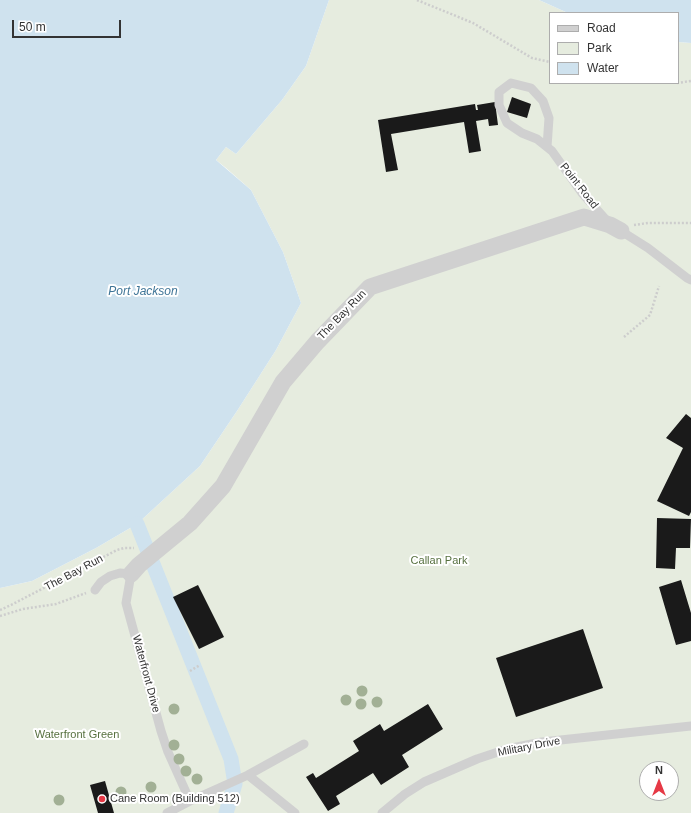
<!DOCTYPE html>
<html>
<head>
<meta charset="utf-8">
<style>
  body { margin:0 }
  #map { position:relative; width:691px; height:813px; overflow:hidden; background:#fff; font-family:Helvetica,sans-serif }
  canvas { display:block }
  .legend { position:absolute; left:549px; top:12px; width:130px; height:72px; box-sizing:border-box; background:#fff; border:1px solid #adadad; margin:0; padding:5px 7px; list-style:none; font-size:12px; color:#333 }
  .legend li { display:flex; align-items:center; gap:8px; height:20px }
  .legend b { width:20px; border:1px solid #adadad }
  .north { position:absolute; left:639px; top:761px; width:40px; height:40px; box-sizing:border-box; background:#fff; border:1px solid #adadad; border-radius:50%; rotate:0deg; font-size:11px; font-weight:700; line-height:16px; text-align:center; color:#333 }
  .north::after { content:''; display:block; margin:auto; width:14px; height:18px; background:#e63946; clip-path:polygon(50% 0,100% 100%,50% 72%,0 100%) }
  .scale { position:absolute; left:12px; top:20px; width:109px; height:18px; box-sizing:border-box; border:2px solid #333; border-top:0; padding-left:5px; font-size:12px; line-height:14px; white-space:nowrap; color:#333; -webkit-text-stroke:3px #fff; paint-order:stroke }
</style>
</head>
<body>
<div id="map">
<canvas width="691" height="813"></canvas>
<ul class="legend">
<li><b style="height:5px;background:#d0d0d0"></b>Road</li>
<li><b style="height:11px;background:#e6ecdf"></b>Park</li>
<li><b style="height:11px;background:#cfe2ee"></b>Water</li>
</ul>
<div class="north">N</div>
<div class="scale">50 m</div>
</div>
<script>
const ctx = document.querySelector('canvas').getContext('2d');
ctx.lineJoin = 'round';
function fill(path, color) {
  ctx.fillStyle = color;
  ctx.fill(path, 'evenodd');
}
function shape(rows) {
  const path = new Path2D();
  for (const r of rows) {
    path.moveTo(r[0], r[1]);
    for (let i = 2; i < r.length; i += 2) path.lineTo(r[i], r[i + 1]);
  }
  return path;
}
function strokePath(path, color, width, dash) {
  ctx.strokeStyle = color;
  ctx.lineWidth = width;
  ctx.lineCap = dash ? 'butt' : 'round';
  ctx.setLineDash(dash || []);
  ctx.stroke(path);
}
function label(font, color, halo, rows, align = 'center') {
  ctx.font = font + ' Helvetica,sans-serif';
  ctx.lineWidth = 4;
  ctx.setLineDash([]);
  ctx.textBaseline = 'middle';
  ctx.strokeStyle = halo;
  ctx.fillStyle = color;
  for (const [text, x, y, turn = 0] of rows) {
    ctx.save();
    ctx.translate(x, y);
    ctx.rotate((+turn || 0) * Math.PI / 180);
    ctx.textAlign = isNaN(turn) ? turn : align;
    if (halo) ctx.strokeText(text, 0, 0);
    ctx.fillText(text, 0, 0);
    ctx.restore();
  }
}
fill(shape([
  [329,0,539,0,568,13,550,13,550,83,678,83,678,42,691,43,691,813,0,813,0,588,32,581,96,548,137,524,200,466,237,411,276,350,301,303,283,252,251,190,226,168,216,160,226,147,236,154,282,100,306,66],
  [647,769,671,769,671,793,647,793]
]), '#e6ecdf');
fill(shape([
  [0,0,329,0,306,66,282,100,236,154,226,147,216,160,251,190,283,252,301,303,276,350,237,411,200,466,137,524,96,548,32,581,0,588],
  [539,0,691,0,691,43,678,42,678,13,568,13]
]), '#cfe2ee');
strokePath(shape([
  [137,524,231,759,235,784,226,813]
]), '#cfe2ee', 15);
fill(shape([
  [512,97,531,104,527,118,507,112],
  [495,102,498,125,489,126,488,119,476,121,481,151,469,153,464,122,391,134,398,170,386,172,378,120,475,104,476,110,478,110,477,105],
  [686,414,691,418,691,512,689,516,657,501,683,448,666,438],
  [657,518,691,519,690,548,676,548,675,569,656,568],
  [681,580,691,613,691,641,676,645,659,587],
  [198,585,224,637,199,649,173,597],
  [583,629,603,688,516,717,496,658],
  [428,704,443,729,402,755,409,767,381,785,373,773,336,796,340,804,328,811,306,777,313,773,316,778,359,751,353,741,380,724,384,731],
  [105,781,114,813,98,813,90,785]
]), '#1a1a1a');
strokePath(shape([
  [417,0,473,23,532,58,550,62],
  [677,83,691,81],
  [634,225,648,223,691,223],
  [624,337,650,315,659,286],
  [0,610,11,605,117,550,124,548,134,548],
  [0,616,23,609,56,604,86,593],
  [190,671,200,665]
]), '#cdcdcd', 2.5, [2, 2]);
strokePath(shape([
  [547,147,549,118,543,101,531,88,511,83,499,92,499,105,507,123,522,133,537,139,552,151,582,193,608,222],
  [621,231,648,248,687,278,691,280],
  [95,590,101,582,110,576,120,573,131,574,126,603,161,731,168,752,190,801],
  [248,775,304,744],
  [167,813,190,801,248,775,295,813],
  [382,813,405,794,424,782,477,759,507,749,542,742,691,726]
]), '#d0d0d0', 9);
strokePath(shape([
  [131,574,139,565,190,523,223,486,283,382,317,342,370,287,584,217,610,225,621,231]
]), '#d0d0d0', 17);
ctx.fillStyle = '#a2b095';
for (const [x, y] of [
  [362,691],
  [346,700],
  [377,702],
  [361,704],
  [174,709],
  [174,745],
  [179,759],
  [186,771],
  [197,779],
  [151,787],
  [121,792],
  [59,800]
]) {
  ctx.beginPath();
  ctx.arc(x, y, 5.5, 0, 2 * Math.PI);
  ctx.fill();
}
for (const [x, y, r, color] of [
  [102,799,4,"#e63946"]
]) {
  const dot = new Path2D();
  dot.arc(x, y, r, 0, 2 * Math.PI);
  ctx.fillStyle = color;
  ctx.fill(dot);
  strokePath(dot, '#fff', 1.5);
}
label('11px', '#333', '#fff', [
  ["Point Road",579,186,52],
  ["The Bay Run",342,315,-46],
  ["The Bay Run",74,573,-28],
  ["Waterfront Drive",146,674,75],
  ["Military Drive",529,747,-11]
]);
label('11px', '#56703f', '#fff', [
  ["Callan Park",439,561],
  ["Waterfront Green",77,735]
]);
label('11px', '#333', '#fff', [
  ["Cane Room (Building 512)",110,799]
], 'left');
label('italic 12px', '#3f7597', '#fff', [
  ["Port Jackson",143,292]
]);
</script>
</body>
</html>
